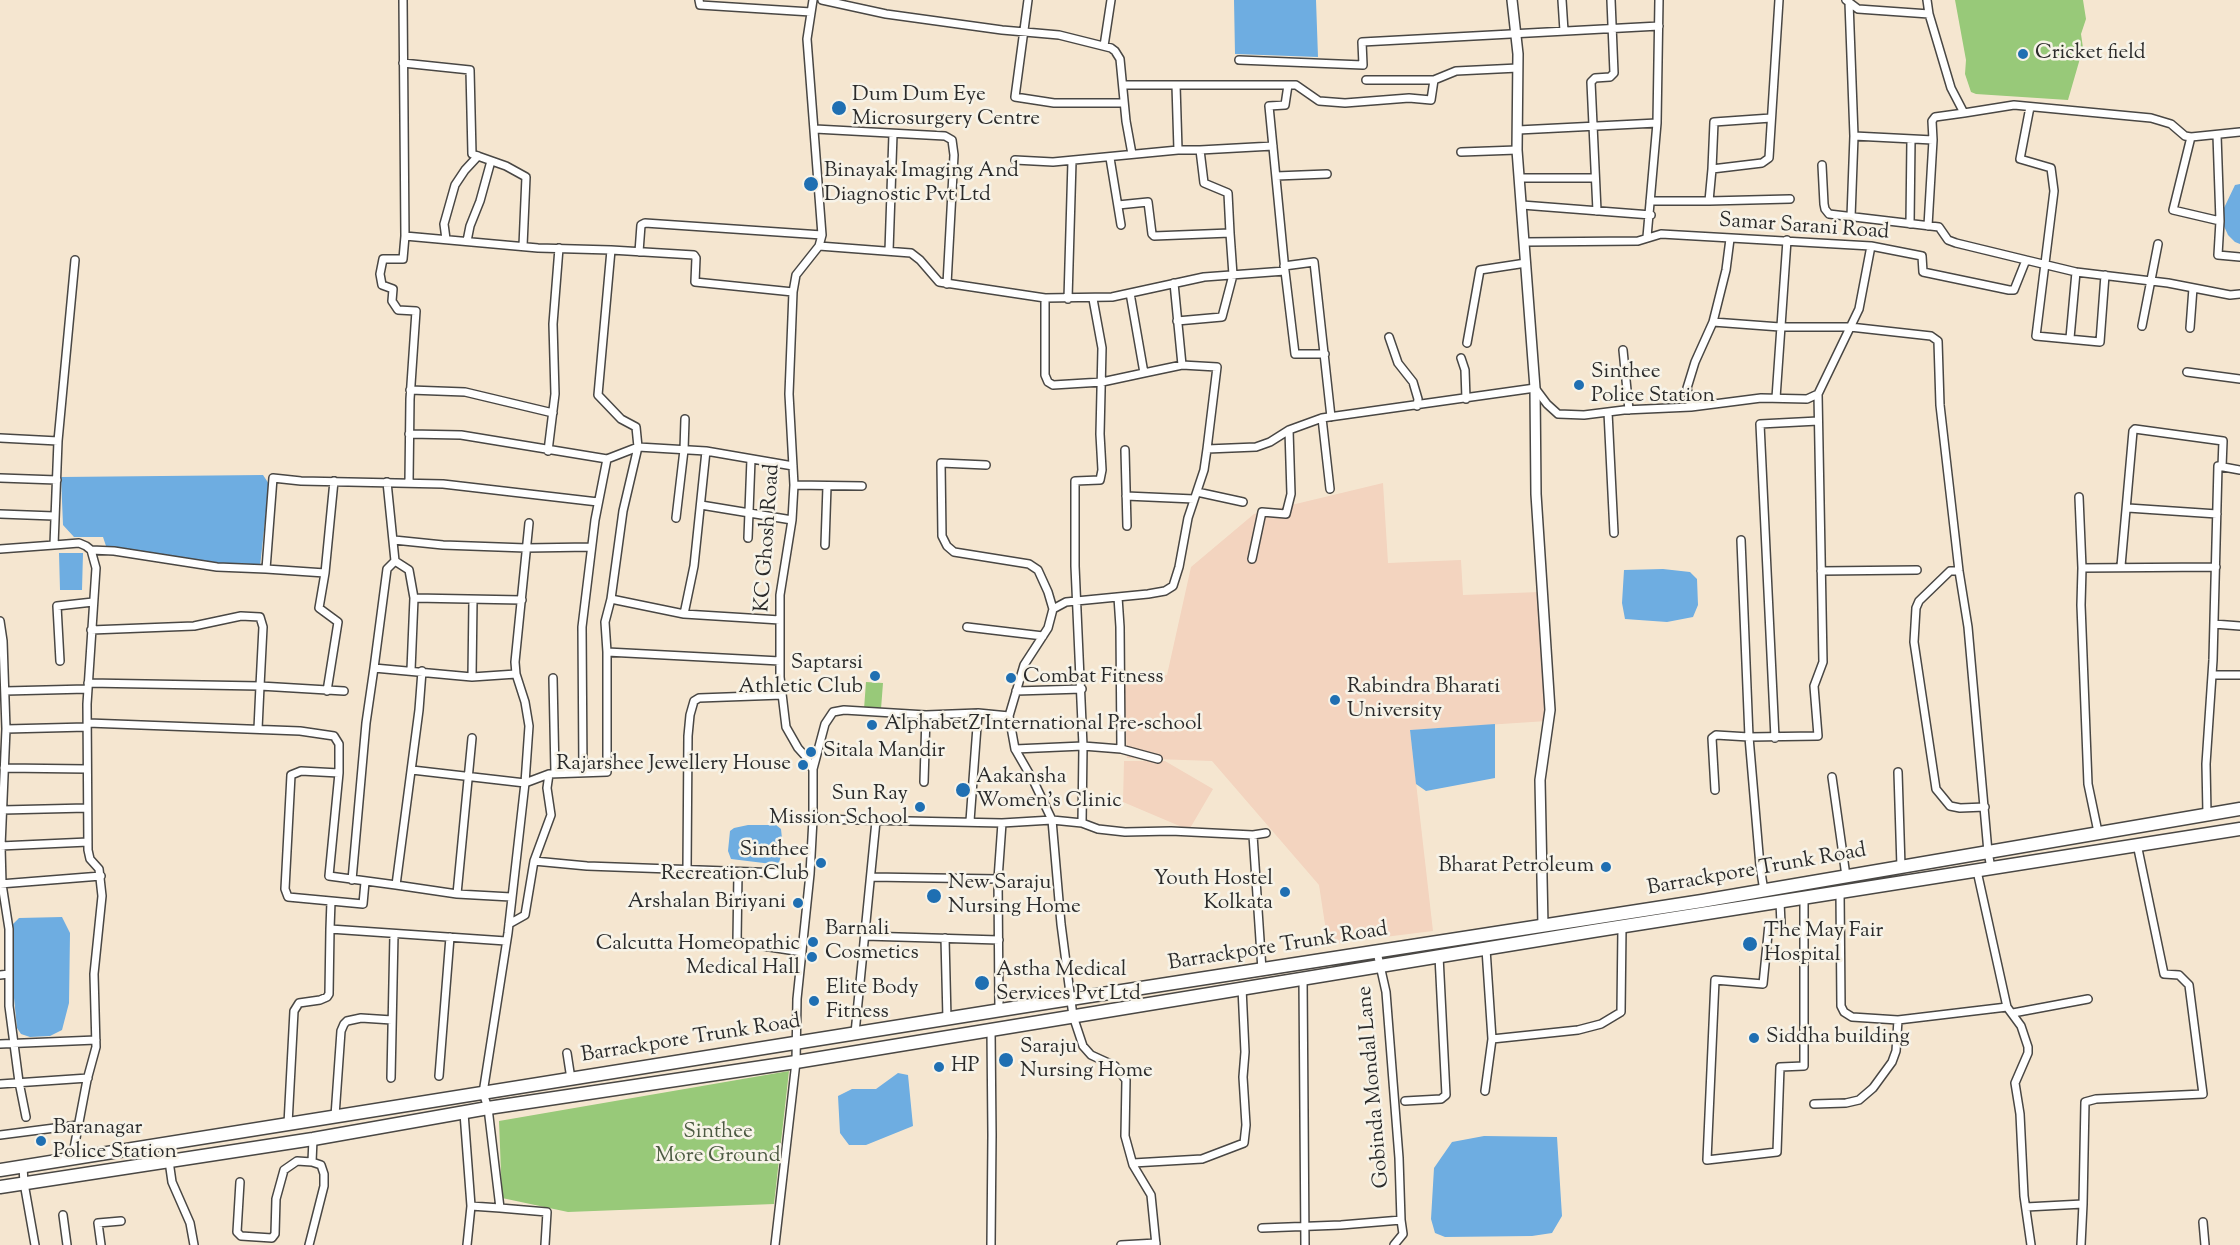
<!DOCTYPE html>
<html>
<head>
<meta charset="utf-8">
<style>
  body { margin:0 }
  canvas { display:block; background:#f5e6d0 }
</style>
</head>
<body>
<canvas width="2240" height="1245"></canvas>
<script>
const ctx = document.querySelector('canvas').getContext('2d');
ctx.lineJoin = 'round';
function fill(path, color) {
  ctx.fillStyle = color;
  ctx.fill(path, 'evenodd');
}
function shape(rows) {
  const path = new Path2D();
  for (const r of rows) {
    path.moveTo(r[0], r[1]);
    for (let i = 2; i < r.length; i += 2) path.lineTo(r[i], r[i + 1]);
  }
  return path;
}
function strokePath(path, color, width, dash) {
  ctx.strokeStyle = color;
  ctx.lineWidth = width;
  ctx.lineCap = dash ? 'butt' : 'round';
  ctx.setLineDash(dash || []);
  ctx.stroke(path);
}
function label(font, color, halo, rows, align = 'center') {
  ctx.font = font + ' "Sorts Mill Goudy",serif';
  ctx.lineWidth = 5;
  ctx.setLineDash([]);
  ctx.textBaseline = 'middle';
  ctx.strokeStyle = halo;
  ctx.fillStyle = color;
  for (const [text, x, y, turn = 0] of rows) {
    ctx.save();
    ctx.translate(x, y);
    ctx.rotate((+turn || 0) * Math.PI / 180);
    ctx.textAlign = isNaN(turn) ? turn : align;
    if (halo) ctx.strokeText(text, 0, 0);
    ctx.fillText(text, 0, 0);
    ctx.restore();
  }
}
fill(shape([
  [1383,483,1388,563,1461,560,1463,595,1539,592,1547,721,1410,730,1433,931,1328,944,1319,885,1212,761,1127,758,1124,679,1167,675,1191,567,1254,514],
  [1124,761,1165,761,1213,789,1189,830,1123,802]
]), '#f3d4bf');
fill(shape([
  [1955,0,2083,0,2086,19,2081,34,2083,48,2068,100,1976,94,1971,92,1965,74,1966,60],
  [866,682,883,683,881,709,864,709],
  [789,1071,774,1204,568,1212,502,1198,499,1121]
]), '#98c979');
fill(shape([
  [1234,0,1316,0,1318,57,1235,54],
  [2240,184,2240,244,2235,242,2228,235,2223,224,2224,208,2235,185],
  [263,475,269,484,260,567,229,567,106,546,103,537,74,537,63,525,61,477],
  [59,553,83,553,82,590,60,590],
  [1663,569,1690,572,1697,579,1698,605,1693,617,1667,622,1625,619,1622,603,1624,570],
  [1495,724,1495,778,1426,791,1416,784,1410,730],
  [748,825,776,825,781,829,783,848,779,863,772,864,731,859,728,851,730,831,734,828],
  [62,917,70,933,69,1003,62,1030,50,1036,30,1037,21,1034,17,1028,13,988,12,925,19,918],
  [898,1073,908,1075,913,1126,866,1145,849,1145,840,1133,838,1096,852,1089,876,1089],
  [1484,1136,1557,1137,1562,1216,1552,1233,1532,1236,1445,1237,1435,1233,1431,1219,1434,1168,1452,1142]
]), '#6eade1');
const minor = shape([
  [403,0,405,236,538,248,611,250,598,395,621,419,636,427,638,447,706,451,694,566,684,614,780,620],
  [699,0,700,5,811,12],
  [822,0,886,14,1002,30,1059,35,1111,48,1115,51,1120,59,1126,121,1132,154],
  [1028,0,1015,97,1054,103,1124,103],
  [1562,0,1564,31],
  [1846,0,1858,9,1929,14,1951,88,1964,113,2014,105,2151,118,2171,124,2185,136,2191,137,2240,132],
  [1927,0,1929,14],
  [1849,2,1854,136,1933,140,1928,226],
  [1104,46,1111,0],
  [1239,60,1363,65,1362,42,1659,26],
  [403,63,470,70,472,154,506,166,526,177,523,246],
  [1366,80,1434,80],
  [1123,85,1176,85],
  [2030,107,2020,159,2051,168,2054,191,2036,336,2100,342,2105,275],
  [1657,123,1659,0],
  [815,129,945,136,952,140,954,155,947,284],
  [1518,130,1657,123,1647,237],
  [2191,137,2173,210,2220,221,2217,135],
  [1933,140,1932,121,1935,117,1964,113],
  [1200,150,1273,146],
  [1461,152,1517,150],
  [1110,158,1121,225],
  [1015,160,1053,162,1178,150,1176,85,1296,85,1319,101,1345,103,1409,98,1431,100,1434,80,1456,71,1518,68],
  [1822,165,1824,204,1825,209,1829,214,1939,227,1948,240,1956,243,2026,260],
  [1712,169,1714,122,1771,118],
  [1276,176,1327,174],
  [1520,178,1595,178],
  [1650,201,1709,201,1712,169,1762,163,1769,158,1779,0],
  [1709,201,1790,199],
  [1118,205,1148,202,1152,234,1154,236,1230,233,1228,193,1204,183,1200,150,1178,150],
  [1522,205,1651,215],
  [1597,211,1591,82,1595,78,1610,77,1614,73,1611,0],
  [1851,217,1854,136],
  [2220,221,2218,255,2240,257],
  [1910,224,1911,139],
  [405,236,403,259,383,259,380,274,382,285,393,289,392,301,398,310,416,311,410,399,409,482],
  [446,239,444,224,455,185,465,170,478,156],
  [467,241,470,226,480,201,491,161],
  [1525,242,1638,241,1661,234,1871,246,1922,256,1923,272,2009,290,2014,290,2026,260,2076,272,2168,283,2230,295,2240,294],
  [819,246,911,253,920,260,939,282,1045,298,1112,297,1204,277,1285,271,1295,354,1325,354],
  [611,250,694,255,696,258,695,282,793,292],
  [889,251,893,134],
  [639,252,641,225,645,223,822,235],
  [1284,266,1314,262,1331,417],
  [1285,271,1269,106,1285,105,1288,85],
  [1174,283,1182,365],
  [1130,293,1144,373,1182,365,1217,367,1207,449],
  [1045,298,1045,375,1048,382,1053,385,1102,382,1144,373],
  [1068,299,1072,161],
  [1177,321,1222,317,1233,275,1230,233],
  [1713,322,1780,327,1850,327,1931,336,1938,341,1940,405,1959,571,1968,627,1988,852,1991,868],
  [2142,326,2158,244],
  [2190,328,2193,288],
  [1389,337,1398,363,1413,382,1418,399,1417,406],
  [2070,338,2076,272],
  [1467,343,1480,270,1526,263],
  [1623,350,1629,410],
  [1461,358,1465,370,1466,399],
  [2187,372,2240,379],
  [410,390,465,392,553,413],
  [1776,398,1787,240],
  [1691,407,1687,388,1695,362,1713,322,1726,270,1730,239],
  [1608,412,1614,533],
  [1322,418,1330,489],
  [409,434,461,435,607,459],
  [0,438,58,441],
  [638,447,623,511,611,599,684,614],
  [1125,450,1127,526],
  [548,451,555,394,553,324,559,248],
  [706,451,793,466],
  [986,465,941,463,942,536,947,546,954,552,1029,564,1038,570,1048,592,1053,609,1048,628,1024,665,1009,716,1015,749,1034,782,1052,820,1082,823,1098,829,1125,832,1171,831,1253,835,1266,833],
  [0,478,57,480],
  [387,482,395,561,409,570,414,598,522,600],
  [794,485,862,486],
  [1197,492,1243,502],
  [1126,496,1194,499],
  [2079,497,2082,568],
  [701,505,792,520],
  [2128,508,2217,514],
  [0,514,54,516],
  [676,518,684,450,685,419],
  [529,523,515,662,516,674,525,702,529,726,525,783,508,933,483,1093,488,1108,500,1208,547,1212,545,1245],
  [748,538,751,459],
  [394,540,443,545,526,548,591,547],
  [825,545,827,486],
  [0,549,54,545],
  [91,550,114,551,217,567,266,569,273,478,301,481,443,484,598,502],
  [1252,559,1262,512,1286,514,1291,494,1289,430],
  [2121,566,2133,431,2135,429,2223,441,2222,467],
  [266,569,325,573],
  [1821,571,1917,570],
  [1959,571,1950,571,1919,601,1916,608,1914,642,1936,789,1950,806,1960,808,1985,807],
  [1118,597,1120,627,1121,749],
  [611,599,605,622,607,652,780,661],
  [1053,609,1066,602,1148,594,1165,591,1173,586,1179,567,1188,518,1204,470,1207,449,1256,447,1270,442,1289,430,1322,418,1535,388,1547,404,1558,414,1584,415,1624,410,1691,407,1761,398,1807,399,1818,394,1859,309,1871,246],
  [0,621,3,641,6,729,1,846,2,884,9,929,9,1006,19,1082,26,1117],
  [2214,624,2240,626],
  [967,627,1043,636],
  [91,630,194,626,241,616,260,617,263,627,260,686,344,691],
  [60,661,57,606,93,602],
  [374,668,387,569,395,561],
  [411,670,414,598],
  [422,671,419,710,396,885,457,894,511,897],
  [2212,675,2240,675],
  [472,677,473,600],
  [553,678,555,773],
  [88,683,260,686,258,729],
  [5,691,87,689],
  [327,691,338,622,319,608,325,573,334,481],
  [1016,691,1082,689],
  [88,723,300,731,334,736,339,744,339,773,329,876,396,885],
  [6,729,87,727],
  [1775,738,1760,424,1818,421],
  [1015,749,1083,746,1121,749,1158,759],
  [4,768,87,769],
  [813,769,825,724,833,712,844,710,926,715,978,713],
  [412,770,525,783,549,774],
  [583,772,582,627,595,520,607,459,638,447],
  [1898,772,1901,867],
  [339,773,301,771,291,775,285,889,288,897,331,901,330,929,506,941],
  [1832,777,1846,876],
  [924,782,926,715],
  [1715,790,1712,738,1716,735,1749,737,1741,540],
  [2,810,87,808],
  [2207,814,2206,764,2213,660,2218,466,2240,470],
  [813,819,1002,823,1052,820,1061,924,1073,1016,1083,1046,1091,1055,1115,1066,1126,1080,1125,1136,1133,1165,1151,1195,1156,1245],
  [970,821,978,713,1009,716],
  [1082,823,1083,746,1075,566,1075,481,1100,480,1102,470,1100,434,1102,348,1093,299],
  [2098,832,2088,784,2081,605,2082,568,2216,567],
  [1253,835,1262,970],
  [0,846,88,842],
  [534,861,587,866,810,874],
  [687,870,688,736,690,715,694,701,699,698,782,695],
  [738,872,737,942,802,952],
  [871,877,998,879],
  [352,880,366,723,374,668,472,677,516,674],
  [0,884,101,876],
  [1764,891,1760,866,1749,737,1818,736,1814,686,1823,662,1818,394],
  [1840,892,1841,1006,1844,1012,1852,1017,1898,1020],
  [457,894,472,738],
  [331,901,363,904,365,882],
  [1780,902,1781,924,1769,924,1763,984,1715,980,1707,1160,1777,1152,1780,1067,1804,1066,1804,898],
  [509,924,525,915,534,861,551,815,547,788,549,774,607,772,607,652],
  [865,936,999,940],
  [945,938,947,1019],
  [1377,952,1386,992,1399,1158,1401,1220],
  [0,975,9,974],
  [1303,978,1305,1245],
  [2007,1007,2021,1026,2028,1047,2028,1053,2015,1083,2020,1114,2024,1196,2031,1245],
  [999,1010,998,879,1002,823],
  [2013,1013,2088,999],
  [855,1033,876,821],
  [1492,1039,1578,1030,1601,1024,1621,1012,1622,927],
  [0,1044,96,1040],
  [567,1053,571,1079],
  [439,1076,450,937],
  [391,1078,394,934],
  [0,1084,88,1078],
  [1485,1091,1492,1039,1486,949],
  [1405,1101,1441,1099,1446,1095,1439,956],
  [1814,1104,1846,1103,1859,1100,1873,1088,1892,1062,1896,1051,1898,1020,2007,1007,1977,871],
  [464,1113,471,1206,467,1245],
  [335,1116,341,1031,344,1024,347,1021,361,1018,392,1020],
  [288,1124,294,1011,299,1003,320,1000,327,997,329,994,330,929],
  [0,1135,78,1125],
  [72,1159,87,1080,96,1047,94,974,102,896,99,869,90,859,88,850,87,704,96,568,91,550,86,546,79,543,54,545,58,441,75,260],
  [169,1161,172,1182,190,1223,194,1245],
  [1133,1163,1202,1159,1244,1143,1246,1125,1243,1077,1245,1052,1242,988],
  [23,1167,24,1183,35,1245],
  [240,1182,237,1232,241,1236,272,1238,275,1234,276,1199,284,1170,297,1161,312,1162],
  [471,1206,500,1208],
  [2026,1207,2083,1204,2085,1102,2096,1099,2203,1094,2189,985,2179,975,2164,974,2137,844],
  [63,1215,67,1245],
  [2203,1222,2205,1245],
  [1262,1228,1341,1225,1401,1220,1403,1234,1394,1245],
  [101,1245,98,1223,121,1221],
  [309,1245,324,1186,324,1174,321,1165,312,1162,313,1139],
  [775,1245,796,1062,797,999,810,874,813,819,813,770,807,758,798,748,786,727,780,677,780,595,792,520,794,485,789,394,793,292,796,275,819,246,822,235,807,39,813,0],
  [991,1245,992,1135,991,1030],
  [1121,1245,1156,1243],
  [2081,1245,2083,1204]
]);
const tertiary = shape([
  [1512,0,1518,54,1517,150,1535,388,1536,494,1550,710,1540,780,1543,926]
]);
const primary = shape([
  [0,1170,1051,1002,1702,901,2240,809],
  [0,1187,313,1139,488,1108,796,1062,1593,931,2240,829]
]);
strokePath(minor, '#494744', 10);
strokePath(tertiary, '#494744', 12);
strokePath(primary, '#494744', 15);
strokePath(minor, '#fff', 7);
strokePath(tertiary, '#fff', 9);
strokePath(primary, '#fff', 12);
for (const [x, y, r, color] of [
  [2023,54,6,"#1f6fb2"],
  [839,108,8,"#1f6fb2"],
  [811,184,8,"#1f6fb2"],
  [1579,385,6,"#1f6fb2"],
  [875,676,6,"#1f6fb2"],
  [1011,678,6,"#1f6fb2"],
  [1335,700,6,"#1f6fb2"],
  [872,725,6,"#1f6fb2"],
  [811,752,6,"#1f6fb2"],
  [803,765,6,"#1f6fb2"],
  [963,790,8,"#1f6fb2"],
  [920,807,6,"#1f6fb2"],
  [821,863,6,"#1f6fb2"],
  [1606,867,6,"#1f6fb2"],
  [1285,892,6,"#1f6fb2"],
  [934,896,8,"#1f6fb2"],
  [798,903,6,"#1f6fb2"],
  [813,942,6,"#1f6fb2"],
  [1750,944,8,"#1f6fb2"],
  [812,957,6,"#1f6fb2"],
  [982,983,8,"#1f6fb2"],
  [814,1001,6,"#1f6fb2"],
  [1754,1038,6,"#1f6fb2"],
  [1006,1060,8,"#1f6fb2"],
  [939,1067,6,"#1f6fb2"],
  [41,1141,6,"#1f6fb2"]
]) {
  const dot = new Path2D();
  dot.arc(x, y, r, 0, 2 * Math.PI);
  ctx.fillStyle = color;
  ctx.fill(dot);
  strokePath(dot, '#f7f3e8', 2);
}
label('21px', '#2b2b2b', '#f7f3e8', [
  ["Cricket field",2035,54],
  ["Dum Dum Eye",852,96],
  ["Microsurgery Centre",852,120],
  ["Binayak Imaging And",824,172],
  ["Diagnostic Pvt Ltd",824,196],
  ["Sinthee",1591,373],
  ["Police Station",1591,397],
  ["Saptarsi",863,664,"right"],
  ["Athletic Club",863,688,"right"],
  ["Combat Fitness",1023,678],
  ["Rabindra Bharati",1347,688],
  ["University",1347,712],
  ["AlphabetZ International Pre-school",884,725],
  ["Sitala Mandir",823,752],
  ["Rajarshee Jewellery House",791,765,"right"],
  ["Aakansha",976,778],
  ["Women's Clinic",976,802],
  ["Sun Ray",908,795,"right"],
  ["Mission School",908,819,"right"],
  ["Sinthee",809,851,"right"],
  ["Recreation Club",809,875,"right"],
  ["Bharat Petroleum",1594,867,"right"],
  ["Youth Hostel",1273,880,"right"],
  ["Kolkata",1273,904,"right"],
  ["New Saraju",948,884],
  ["Nursing Home",948,908],
  ["Arshalan Biriyani",786,903,"right"],
  ["Barnali",825,930],
  ["Cosmetics",825,954],
  ["The May Fair",1764,932],
  ["Hospital",1764,956],
  ["Calcutta Homeopathic",800,945,"right"],
  ["Medical Hall",800,969,"right"],
  ["Astha Medical",996,971],
  ["Services Pvt Ltd",996,995],
  ["Elite Body",826,989],
  ["Fitness",826,1013],
  ["Siddha building",1766,1038],
  ["Saraju",1020,1048],
  ["Nursing Home",1020,1072],
  ["HP",951,1067],
  ["Baranagar",53,1129],
  ["Police Station",53,1153]
], 'left');
label('21px', '#2b2b2b', '#f7f3e8', [
  ["Samar Sarani Road",1804,228,4],
  ["KC Ghosh Road",769,538,-86],
  ["Barrackpore Trunk Road",1757,871,-10],
  ["Barrackpore Trunk Road",1278,948,-9],
  ["Barrackpore Trunk Road",691,1040,-9],
  ["Gobinda Mondal Lane",1375,1087,-95]
]);
label('21px', '#4c5a42', '#f7f3e8', [
  ["Sinthee",718,1133],
  ["More Ground",718,1157]
]);
</script>
</body>
</html>
